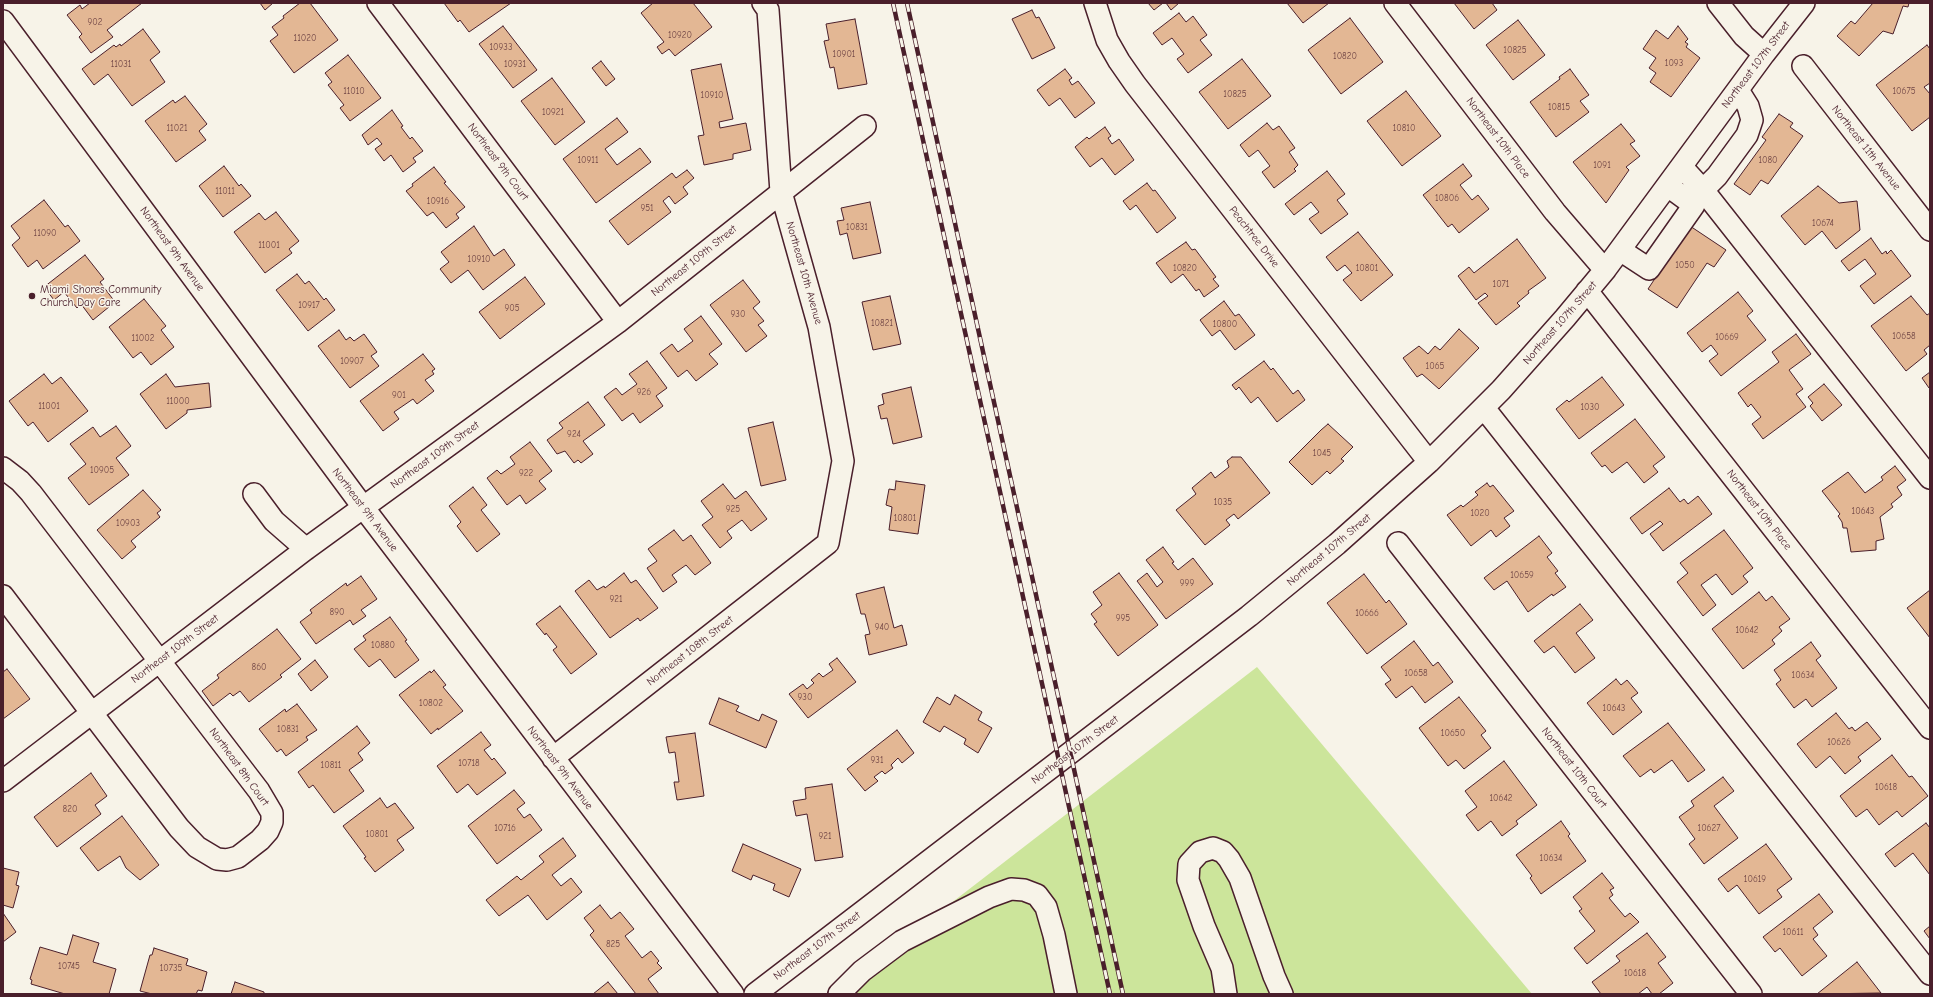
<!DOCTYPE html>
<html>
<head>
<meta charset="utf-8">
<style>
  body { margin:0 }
  #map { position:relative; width:1933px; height:997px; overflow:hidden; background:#f7f3e8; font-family:"Comic Neue",sans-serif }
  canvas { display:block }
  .frame { position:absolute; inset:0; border:4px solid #4a1f2b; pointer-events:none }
</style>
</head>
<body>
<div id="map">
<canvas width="1933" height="997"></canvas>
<div class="frame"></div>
</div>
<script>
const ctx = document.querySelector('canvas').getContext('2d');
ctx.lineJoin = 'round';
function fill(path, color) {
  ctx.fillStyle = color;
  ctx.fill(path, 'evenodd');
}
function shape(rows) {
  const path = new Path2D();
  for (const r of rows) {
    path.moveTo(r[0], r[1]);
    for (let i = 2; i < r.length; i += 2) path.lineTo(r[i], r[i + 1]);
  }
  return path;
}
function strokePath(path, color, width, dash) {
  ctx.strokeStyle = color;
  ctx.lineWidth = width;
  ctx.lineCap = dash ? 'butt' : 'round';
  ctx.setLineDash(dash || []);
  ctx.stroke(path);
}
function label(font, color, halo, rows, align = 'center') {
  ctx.font = font + ' "Comic Neue",sans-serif';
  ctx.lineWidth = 3;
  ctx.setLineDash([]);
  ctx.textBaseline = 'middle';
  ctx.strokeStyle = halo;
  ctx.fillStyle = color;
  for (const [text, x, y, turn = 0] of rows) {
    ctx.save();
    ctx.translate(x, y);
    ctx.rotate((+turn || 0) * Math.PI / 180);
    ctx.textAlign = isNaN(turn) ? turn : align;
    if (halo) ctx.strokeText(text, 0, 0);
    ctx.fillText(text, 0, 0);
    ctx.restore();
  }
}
fill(shape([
  [1257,667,1532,994,836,994,902,941]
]), '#cce59b');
const building = shape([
  [90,3,142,3,107,30,113,37,91,53,79,37,82,34,67,15,80,5,82,9,90,3],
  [260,3,273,3,265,10,260,3],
  [300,3,310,3,338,40,294,73,270,41,278,35,272,27,284,18,283,16,300,3],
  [444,3,511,3,469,32,460,20,458,22,444,3],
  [653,3,693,3,712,27,675,56,669,49,662,54,657,47,664,42,641,13,653,3],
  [1148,3,1163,3,1154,10,1148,3],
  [1166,3,1179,3,1171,10,1166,3],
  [1287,3,1329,3,1303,23,1287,3],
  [1454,3,1492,3,1497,10,1474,29,1454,3],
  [1873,3,1909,3,1908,7,1903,6,1893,34,1883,31,1859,56,1837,36,1851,21,1855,24,1873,3],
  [1032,10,1036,18,1039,17,1055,48,1032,59,1012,19,1032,10],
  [1179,13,1186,22,1193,16,1207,35,1200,40,1212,55,1188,73,1177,59,1184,54,1172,38,1162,45,1153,33,1179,13],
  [1350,18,1383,62,1341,94,1308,50,1350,18],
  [855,19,867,84,838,89,834,67,830,68,824,41,829,40,826,24,855,19],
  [1518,20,1545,55,1513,80,1486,45,1518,20],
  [503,26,537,70,513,88,479,44,503,26],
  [1678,26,1688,39,1685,42,1688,44,1686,47,1700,58,1671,97,1650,82,1656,73,1649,68,1656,58,1643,49,1656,30,1668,39,1678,26],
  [143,29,160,52,150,60,165,82,132,106,108,74,94,85,82,69,114,45,116,47,120,44,121,46,143,29],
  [1927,45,1930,49,1930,83,1924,87,1930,94,1930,117,1912,131,1876,85,1927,45],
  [348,55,381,98,350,121,340,108,344,105,328,85,332,82,325,73,348,55],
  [1242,59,1271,96,1228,129,1199,92,1242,59],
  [601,61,615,79,606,86,592,68,601,61],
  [721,64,733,119,719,122,720,128,746,123,751,150,733,154,733,159,704,165,698,136,704,135,691,70,721,64],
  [1065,69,1072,78,1069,80,1072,85,1078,81,1095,103,1075,118,1060,98,1049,106,1037,90,1065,69],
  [1570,69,1589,95,1580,101,1589,112,1556,137,1530,102,1560,79,1559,77,1570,69],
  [552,78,585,122,555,145,521,101,552,78],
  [1406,91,1441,136,1402,166,1367,121,1406,91],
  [185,96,207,124,199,131,206,140,176,162,145,121,173,100,175,103,185,96],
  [392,110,403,126,401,127,410,139,412,137,423,151,413,158,416,162,403,172,391,155,384,161,375,149,382,144,377,138,368,145,362,135,392,110],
  [1779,114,1793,123,1790,127,1803,136,1768,184,1761,180,1750,195,1734,184,1766,140,1762,137,1779,114],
  [617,118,628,132,605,149,617,165,640,148,651,162,596,203,563,159,617,118],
  [1267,123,1273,130,1279,126,1295,148,1289,152,1298,165,1294,169,1296,171,1274,188,1262,172,1270,166,1258,150,1249,157,1240,145,1267,123],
  [1621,124,1635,141,1630,144,1640,156,1626,167,1629,170,1606,203,1573,162,1621,124],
  [1105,127,1111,136,1108,138,1112,144,1119,139,1134,160,1115,175,1102,158,1090,167,1075,147,1087,137,1089,139,1105,127],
  [1463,164,1472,176,1460,185,1472,200,1478,195,1489,209,1459,233,1452,224,1448,227,1423,195,1463,164],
  [224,166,239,186,241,184,251,196,223,217,199,186,224,166],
  [434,167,446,182,444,183,465,207,456,214,459,218,446,228,433,212,427,216,406,191,413,186,412,184,434,167],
  [687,170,694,178,683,187,688,194,675,204,669,196,663,201,671,212,628,245,609,221,672,173,676,178,687,170],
  [1327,171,1345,194,1337,200,1348,214,1321,234,1309,219,1319,212,1311,202,1294,215,1285,204,1327,171],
  [1147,183,1153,191,1155,190,1176,218,1157,233,1136,205,1130,210,1123,201,1147,183],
  [1818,186,1839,203,1857,201,1860,230,1836,249,1822,231,1805,245,1781,216,1818,186],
  [44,200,65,227,68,225,80,241,43,269,37,260,28,267,12,245,20,238,11,226,44,200],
  [870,202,881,253,853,259,847,233,840,235,837,221,844,220,841,208,870,202],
  [276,212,299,241,289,249,292,253,265,273,234,232,259,213,265,220,276,212],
  [474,226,494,256,504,249,515,265,483,290,468,270,451,283,440,269,449,262,441,252,474,226],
  [1690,226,1726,250,1714,267,1707,263,1677,308,1648,289,1690,226],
  [1358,232,1393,275,1361,301,1343,280,1352,273,1345,265,1337,271,1326,257,1358,232],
  [1871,238,1882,254,1886,251,1887,254,1891,250,1911,276,1874,304,1860,286,1876,274,1865,259,1849,271,1841,261,1871,238],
  [1517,239,1546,278,1528,291,1529,293,1517,303,1520,306,1496,325,1478,303,1488,296,1485,293,1476,300,1458,276,1469,267,1474,273,1517,239],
  [1186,242,1192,250,1195,249,1216,277,1213,279,1219,286,1204,297,1199,289,1196,291,1183,274,1171,283,1156,263,1186,242],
  [85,255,104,279,100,282,115,302,93,320,81,304,77,308,64,292,54,300,44,287,85,255],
  [297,274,305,284,309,281,324,300,326,298,335,310,308,331,276,290,297,274],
  [525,277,545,304,500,339,479,312,525,277],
  [743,280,760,302,753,308,764,321,758,325,767,336,746,352,710,305,743,280],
  [1738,292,1753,311,1747,316,1766,340,1721,376,1709,361,1718,354,1711,345,1702,352,1687,333,1738,292],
  [890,296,901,344,873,350,862,302,890,296],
  [1911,296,1927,315,1930,313,1930,345,1924,350,1927,354,1906,371,1871,326,1911,296],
  [144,299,166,326,161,330,174,347,151,365,141,352,133,358,109,327,144,299],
  [1224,301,1235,316,1239,314,1255,335,1235,350,1220,330,1212,336,1200,320,1224,301],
  [701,316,722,344,709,354,718,364,696,381,687,370,678,377,660,353,672,344,678,352,693,341,684,329,701,316],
  [1459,329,1479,348,1439,389,1422,374,1417,377,1403,358,1419,346,1428,354,1435,346,1440,350,1459,329],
  [339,330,346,340,350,337,354,341,364,334,377,352,371,356,379,366,350,388,318,346,339,330],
  [1796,334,1811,354,1789,370,1803,389,1796,394,1806,407,1763,439,1752,424,1761,417,1751,404,1748,407,1738,393,1779,362,1772,352,1796,334],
  [423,354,435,369,432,371,434,374,425,380,434,391,417,404,413,399,394,412,399,419,383,431,360,401,423,354],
  [647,361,667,388,656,396,663,406,640,423,633,413,622,421,604,397,616,388,622,395,637,384,629,374,647,361],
  [1264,361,1271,370,1273,368,1293,394,1298,390,1305,400,1277,422,1258,397,1251,403,1239,387,1236,390,1232,385,1264,361],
  [1930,372,1930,387,1929,388,1922,378,1930,372],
  [44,374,52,384,61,377,88,411,48,442,33,422,28,426,9,401,44,374],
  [166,374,175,387,209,383,211,407,187,410,187,413,166,429,140,394,166,374],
  [1602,377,1624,405,1579,439,1556,409,1567,400,1569,402,1602,377],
  [1824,384,1842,405,1822,421,1810,406,1813,403,1808,397,1824,384],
  [911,387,922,437,893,444,887,418,881,419,878,406,884,404,882,394,911,387],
  [588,402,605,425,583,441,593,454,581,463,578,460,574,463,565,451,557,454,547,440,563,428,559,423,588,402],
  [1635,419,1665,457,1653,466,1658,472,1644,483,1627,462,1612,473,1605,465,1602,467,1591,453,1635,419],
  [773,422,786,480,761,486,748,428,773,422],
  [1328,424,1353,447,1341,459,1344,461,1330,474,1327,471,1312,485,1289,462,1321,430,1328,424],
  [116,426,131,446,116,458,129,475,89,505,68,478,86,464,70,444,93,427,100,437,116,426],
  [530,442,552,471,539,481,546,489,526,504,520,495,507,505,487,478,497,470,501,474,515,464,510,457,530,442],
  [1232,457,1241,457,1270,493,1238,519,1234,514,1226,520,1230,525,1205,545,1176,510,1196,494,1192,488,1211,472,1215,478,1229,467,1227,461,1232,457],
  [1895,466,1906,480,1897,487,1902,495,1891,504,1893,507,1880,517,1884,539,1876,541,1876,550,1851,552,1847,528,1843,528,1842,522,1838,516,1840,514,1822,491,1848,472,1865,493,1883,480,1881,477,1895,466],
  [896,481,925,485,918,534,889,530,892,507,886,505,889,489,895,490,896,481],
  [1487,483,1490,487,1493,485,1514,511,1504,518,1510,526,1496,537,1491,530,1471,546,1447,515,1461,505,1463,507,1478,495,1475,492,1487,483],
  [723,484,735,499,746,491,767,519,751,531,742,520,727,531,732,538,720,548,702,525,713,517,701,501,723,484],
  [473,487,487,505,481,510,500,534,477,552,457,526,461,522,449,506,473,487],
  [1669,488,1680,502,1684,499,1688,504,1698,496,1712,514,1663,551,1650,534,1663,524,1660,521,1642,534,1630,518,1669,488],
  [143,490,161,510,157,513,160,517,131,541,136,547,122,559,97,530,143,490],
  [674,530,683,541,691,535,711,563,695,575,686,565,672,575,677,582,663,592,647,568,657,561,648,549,674,530],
  [1724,530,1753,568,1743,576,1748,582,1732,595,1716,574,1701,585,1716,605,1703,616,1677,582,1688,573,1680,563,1724,530],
  [1539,536,1552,553,1547,557,1558,571,1555,573,1566,587,1553,596,1552,594,1528,612,1507,581,1494,590,1484,578,1539,536],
  [1163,547,1174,562,1172,563,1178,570,1193,558,1213,584,1166,619,1137,581,1147,573,1157,587,1163,582,1146,560,1163,547],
  [624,573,631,583,636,580,658,608,640,621,638,618,610,638,575,591,589,580,597,590,604,586,605,588,624,573],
  [1119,573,1158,625,1118,656,1094,624,1097,622,1091,614,1102,605,1093,592,1119,573],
  [1364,574,1386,603,1389,600,1407,624,1367,654,1327,603,1364,574],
  [361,576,377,599,361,610,366,616,353,625,350,620,316,644,300,622,312,613,310,610,346,583,347,586,361,576],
  [884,587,894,628,902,625,907,645,869,655,865,635,870,634,865,614,861,614,856,594,884,587],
  [1930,590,1930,638,1907,608,1930,590],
  [1759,592,1766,601,1772,596,1790,619,1779,627,1782,631,1772,640,1775,644,1743,669,1712,629,1759,592],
  [1580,604,1593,620,1576,633,1595,658,1575,673,1554,646,1544,653,1534,641,1580,604],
  [560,606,597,654,571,674,553,650,557,647,546,633,545,635,536,624,560,606],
  [390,617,407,640,405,641,419,660,395,678,380,659,369,667,354,649,366,640,363,636,390,617],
  [277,629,301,659,280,675,282,677,249,702,240,691,233,696,230,693,213,706,202,691,219,678,217,675,277,629],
  [1414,641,1433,666,1438,662,1453,682,1425,703,1412,686,1396,698,1385,684,1391,680,1381,667,1414,641],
  [1811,642,1821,656,1816,660,1837,688,1812,707,1806,699,1794,708,1776,684,1781,680,1774,670,1811,642],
  [837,658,856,682,808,718,789,694,803,684,807,689,814,683,811,680,819,673,823,677,833,670,829,664,837,658],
  [315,660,328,677,311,691,298,674,315,660],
  [7,669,30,699,3,719,3,672,7,669],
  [434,670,446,685,443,687,463,711,438,730,438,728,431,734,399,695,430,671,431,673,434,670],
  [1616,679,1621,685,1627,680,1638,693,1631,698,1642,712,1613,735,1587,703,1616,679],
  [955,695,982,712,978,720,992,728,978,753,964,744,966,739,944,726,940,732,923,722,937,697,950,705,955,695],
  [1459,697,1486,731,1481,735,1491,748,1464,769,1456,760,1448,766,1419,728,1459,697],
  [719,698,739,706,736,711,759,721,762,714,777,721,766,748,709,724,719,698],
  [297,704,317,730,306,737,308,740,286,756,281,749,277,752,259,729,285,709,286,712,297,704],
  [1836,713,1849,729,1852,727,1855,731,1867,722,1881,739,1858,757,1861,761,1845,774,1830,756,1816,768,1797,744,1836,713],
  [1668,723,1705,770,1688,782,1672,760,1654,773,1651,769,1640,777,1623,756,1668,723],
  [357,726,370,743,358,753,363,760,349,770,364,791,334,813,313,785,309,788,298,772,357,726],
  [897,730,914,753,902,763,898,758,891,765,893,768,885,774,882,771,874,777,878,781,865,791,847,769,897,730],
  [481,732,491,745,484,750,492,760,494,758,506,773,477,795,468,784,457,793,437,766,481,732],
  [695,733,704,796,677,800,674,782,679,782,675,752,669,753,666,737,695,733],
  [1892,755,1909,777,1912,776,1928,796,1902,817,1897,811,1879,825,1867,809,1856,817,1840,796,1892,755],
  [1504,761,1537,805,1516,821,1518,824,1502,836,1491,821,1478,831,1466,815,1477,807,1465,791,1504,761],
  [91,773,107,796,95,805,101,814,57,847,34,817,91,773],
  [1723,777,1734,791,1714,806,1738,838,1704,864,1689,844,1695,839,1679,817,1694,806,1691,801,1723,777],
  [832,784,843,857,815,861,807,814,796,816,793,801,806,799,805,788,832,784],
  [514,790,525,803,517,809,524,818,530,814,542,830,497,864,468,826,514,790],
  [380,798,387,808,395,803,414,828,397,840,404,850,375,872,364,858,366,857,343,826,380,798],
  [122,816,159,865,140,880,126,868,120,856,98,871,80,848,122,816],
  [1561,821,1570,834,1568,836,1586,861,1541,894,1530,878,1532,876,1516,855,1561,821],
  [1926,823,1930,828,1930,875,1913,853,1895,867,1885,854,1926,823],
  [563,838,576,856,552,875,561,886,571,878,582,892,547,920,528,895,499,916,486,900,517,876,521,880,544,862,539,856,563,838],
  [743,844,801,869,789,897,773,890,775,884,753,875,751,880,732,871,743,844],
  [1766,844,1792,879,1777,890,1782,897,1759,914,1737,885,1728,892,1718,879,1766,844],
  [3,868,19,872,16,885,19,886,13,908,3,905,3,868],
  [1602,873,1614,888,1610,890,1613,895,1609,898,1625,917,1630,913,1639,922,1587,964,1574,948,1595,931,1579,911,1582,909,1573,897,1602,873],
  [1819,894,1833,912,1813,928,1818,935,1813,939,1827,956,1802,976,1780,948,1775,952,1763,937,1819,894],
  [600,905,611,919,620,912,634,929,625,936,642,958,651,951,659,961,657,963,662,968,648,979,659,994,636,994,590,935,594,931,584,918,600,905],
  [3,913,16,932,3,942,3,913],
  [1930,926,1930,939,1924,931,1930,926],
  [1647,933,1666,957,1658,963,1673,983,1659,994,1652,994,1647,987,1638,994,1601,994,1592,982,1620,961,1616,956,1647,933],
  [73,935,99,943,93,962,116,969,109,994,65,994,31,984,32,980,30,979,40,947,67,955,73,935],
  [154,948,188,959,186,965,207,972,202,991,198,990,196,994,152,994,140,991,150,955,152,955,154,948],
  [1857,962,1881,993,1817,994,1857,962],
  [235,982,264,992,264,994,231,994,235,982],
  [608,982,618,994,593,994,608,982]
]);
fill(building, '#e3b794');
strokePath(building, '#4a1f2b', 1);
const minor = shape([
  [378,3,618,322],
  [1095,3,1107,40,1119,61,1135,84,1429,462],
  [1395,3,1555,212,1605,270],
  [1718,3,1744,36,1764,54],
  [3,21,363,507,733,994],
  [1803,66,1930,230],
  [1682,167,1703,190,1930,478],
  [1703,190,1717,176,1747,135,1752,120,1748,106,1738,90],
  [1620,250,1649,269,1694,205,1668,186],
  [1587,291,1930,728],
  [1484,408,1930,974],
  [3,468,20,481,31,493,259,791,272,813,272,822,268,831,260,840,238,857,227,860,217,859,197,847,179,828,3,596],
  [254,494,274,521,306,549],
  [1398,543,1751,994],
  [553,758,828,543,843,461,819,327,781,192,768,10,763,3],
  [3,781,306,549,618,322,865,126],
  [755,994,1249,616,1337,544,1429,462,1501,390,1565,318,1605,270,1764,54,1804,3],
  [839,994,862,971,902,941,989,897,1011,889,1024,890,1037,895,1046,907,1054,935,1066,994],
  [1226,994,1222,968,1204,926,1188,880,1189,864,1200,852,1213,848,1223,852,1229,859,1240,878,1274,976,1282,994]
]);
strokePath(minor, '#4a1f2b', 24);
strokePath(minor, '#f7f3e8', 21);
const rail = shape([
  [893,3,1110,994],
  [907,3,1123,994]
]);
strokePath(rail, '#4a1f2b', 4.5);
strokePath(rail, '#f7f3e8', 3, [9]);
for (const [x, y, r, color] of [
  [32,296,4,"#4a1f2b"]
]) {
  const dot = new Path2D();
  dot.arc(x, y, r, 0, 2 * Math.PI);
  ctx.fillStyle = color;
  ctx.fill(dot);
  strokePath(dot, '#f7f3e8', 1.5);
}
label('9px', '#704545', null, [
  ["902",95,22],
  ["10920",680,35],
  ["11020",305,38],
  ["10933",501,47],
  ["10825",1515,50],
  ["10901",844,54],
  ["10820",1345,56],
  ["1093",1674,63],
  ["11031",121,64],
  ["10931",515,64],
  ["11010",354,91],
  ["10675",1904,91],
  ["10825",1235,94],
  ["10910",712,95],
  ["10815",1559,107],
  ["10921",553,112],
  ["11021",177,128],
  ["10810",1404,128],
  ["10911",588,160],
  ["1080",1768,160],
  ["1091",1602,165],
  ["11011",225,191],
  ["10806",1447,198],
  ["10916",438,201],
  ["951",647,208],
  ["10674",1823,223],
  ["10831",857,227],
  ["11090",45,233],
  ["11001",269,245],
  ["10910",479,259],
  ["1050",1685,265],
  ["10820",1185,268],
  ["10801",1367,268],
  ["1071",1501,284],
  ["10917",309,305],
  ["905",512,308],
  ["930",738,314],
  ["10821",882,323],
  ["10800",1225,324],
  ["10658",1904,336],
  ["10669",1727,337],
  ["11002",143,338],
  ["10907",352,361],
  ["1065",1435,366],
  ["926",644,392],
  ["901",399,395],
  ["11000",178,401],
  ["11001",49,406],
  ["1030",1590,407],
  ["924",574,434],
  ["1045",1322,453],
  ["10905",102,470],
  ["922",526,473],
  ["1035",1223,502],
  ["925",733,509],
  ["10643",1863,511],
  ["1020",1480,513],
  ["10801",905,518],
  ["10903",128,523],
  ["10659",1522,575],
  ["999",1187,583],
  ["921",616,599],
  ["890",337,612],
  ["10666",1367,613],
  ["995",1123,618],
  ["940",882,627],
  ["10642",1747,630],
  ["10880",383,645],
  ["860",259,667],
  ["10658",1416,673],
  ["10634",1803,675],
  ["930",805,697],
  ["10802",431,703],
  ["10643",1614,708],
  ["10831",288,729],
  ["10650",1453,733],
  ["10626",1839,742],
  ["931",877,760],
  ["10718",469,763],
  ["10811",331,765],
  ["10618",1886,787],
  ["10642",1501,798],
  ["820",70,809],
  ["10716",505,828],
  ["10627",1709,828],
  ["10801",377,834],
  ["921",825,836],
  ["10634",1551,858],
  ["10619",1755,879],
  ["10611",1793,932],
  ["825",613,944],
  ["10745",69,966],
  ["10735",171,968],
  ["10618",1635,973]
]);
label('11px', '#4a1f2b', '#f7f3e8', [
  ["Northeast 107th Street",1756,65,-53],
  ["Northeast 10th Place",1498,138,53],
  ["Northeast 11th Avenue",1866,148,52],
  ["Northeast 9th Court",498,162,53],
  ["Peachtree Drive",1254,237,52],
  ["Northeast 9th Avenue",172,249,54],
  ["Northeast 109th Street",694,261,-39],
  ["Northeast 10th Avenue",804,273,74],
  ["Northeast 107th Street",1560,323,-49],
  ["Northeast 109th Street",435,455,-36],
  ["Northeast 9th Avenue",365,510,53],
  ["Northeast 10th Place",1759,510,52],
  ["Northeast 107th Street",1329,550,-40],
  ["Northeast 109th Street",175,649,-37],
  ["Northeast 108th Street",690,651,-38],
  ["Northeast 107th Street",1075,750,-37],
  ["Northeast 8th Court",239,767,54],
  ["Northeast 9th Avenue",560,768,53],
  ["Northeast 10th Court",1574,768,52],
  ["Northeast 107th Street",817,946,-37]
]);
label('11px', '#4a1f2b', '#f7f3e8', [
  ["Miami Shores Community",40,290],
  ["Church Day Care",40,303]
], 'left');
</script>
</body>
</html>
